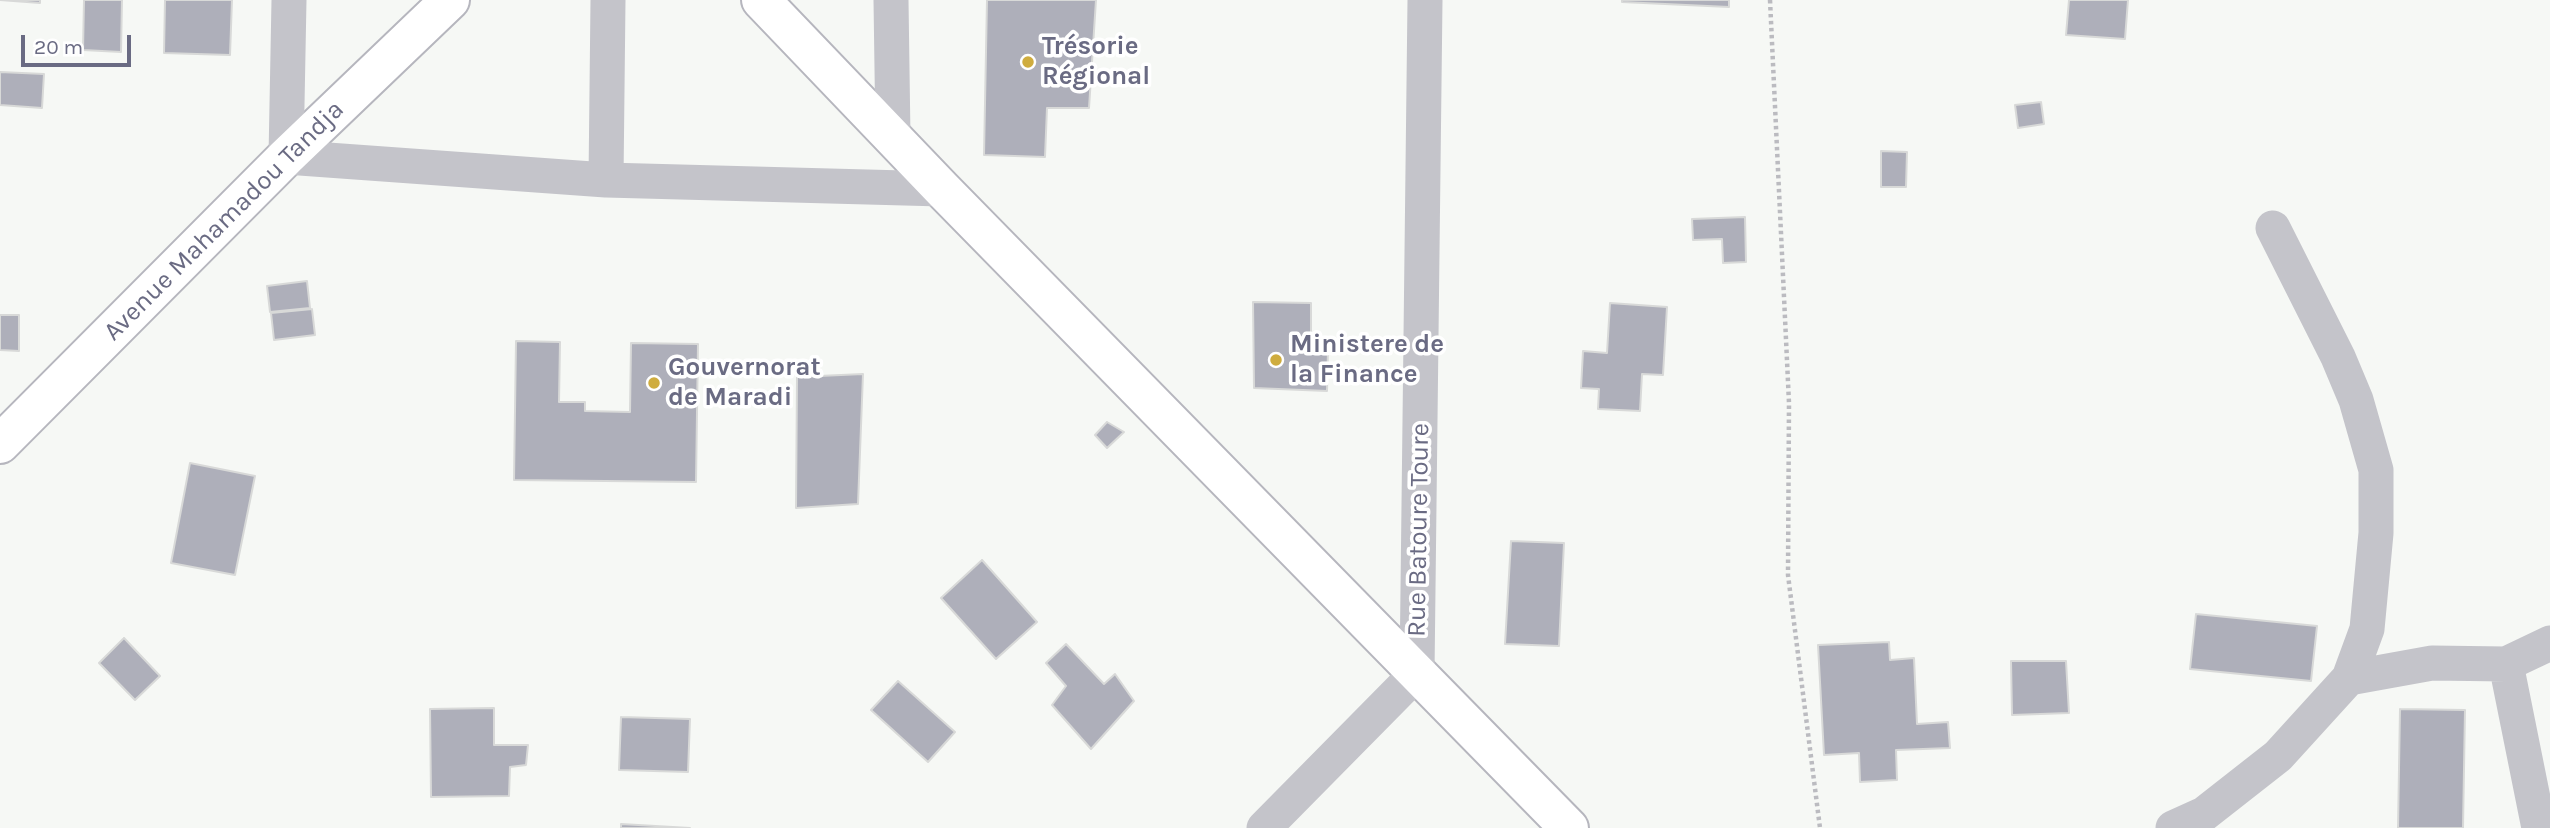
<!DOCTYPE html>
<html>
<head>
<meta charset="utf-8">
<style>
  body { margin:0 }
  #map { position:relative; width:2550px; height:828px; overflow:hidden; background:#f6f8f5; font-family:Karla,sans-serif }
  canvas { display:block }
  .scale { position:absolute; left:21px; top:35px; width:110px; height:32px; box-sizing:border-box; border:4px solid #6a6b83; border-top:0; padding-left:9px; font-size:21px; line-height:24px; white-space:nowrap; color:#6a6b83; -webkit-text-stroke:5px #fff; paint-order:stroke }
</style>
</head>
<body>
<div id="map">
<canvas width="2550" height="828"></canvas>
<div class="scale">20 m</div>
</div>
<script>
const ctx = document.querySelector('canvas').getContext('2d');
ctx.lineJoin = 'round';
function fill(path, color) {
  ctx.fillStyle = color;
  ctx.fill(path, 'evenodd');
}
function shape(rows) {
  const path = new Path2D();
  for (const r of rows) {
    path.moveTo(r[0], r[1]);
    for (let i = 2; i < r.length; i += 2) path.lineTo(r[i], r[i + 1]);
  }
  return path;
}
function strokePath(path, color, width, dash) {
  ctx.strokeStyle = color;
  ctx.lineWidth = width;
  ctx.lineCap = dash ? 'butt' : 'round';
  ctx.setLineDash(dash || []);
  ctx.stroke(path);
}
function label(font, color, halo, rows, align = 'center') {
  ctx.font = font + ' Karla,sans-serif';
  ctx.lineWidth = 7;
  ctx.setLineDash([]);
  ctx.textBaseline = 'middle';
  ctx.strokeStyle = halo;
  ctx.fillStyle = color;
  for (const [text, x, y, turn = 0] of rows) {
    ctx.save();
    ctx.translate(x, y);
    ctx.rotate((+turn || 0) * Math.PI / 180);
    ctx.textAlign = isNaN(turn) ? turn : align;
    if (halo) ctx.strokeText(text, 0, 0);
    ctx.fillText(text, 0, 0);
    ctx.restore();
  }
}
const building = shape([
  [0,0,40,0,40,3,0,0],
  [84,0,122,0,121,52,83,50,84,0],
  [165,0,232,0,230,55,164,53,165,0],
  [987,0,1096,0,1089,108,1047,108,1045,157,984,155,987,0],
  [1622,0,1729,0,1729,7,1622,2,1622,0],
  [2069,0,2128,0,2125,39,2066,35,2069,0],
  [0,72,44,74,42,108,0,105,0,72],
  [2041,102,2044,124,2018,128,2015,105,2041,102],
  [1881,151,1907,152,1906,187,1881,187,1881,151],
  [1745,217,1746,262,1723,263,1722,239,1693,240,1692,219,1745,217],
  [307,281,310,308,270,312,267,286,307,281],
  [1253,302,1311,303,1311,347,1328,350,1327,391,1254,388,1253,302],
  [1610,303,1667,307,1663,375,1642,374,1640,411,1598,409,1599,389,1581,388,1583,351,1607,353,1610,303],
  [312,309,315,335,274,340,271,313,312,309],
  [0,315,19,315,19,351,0,350,0,315],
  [516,341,560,342,559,402,585,402,585,411,630,412,631,343,698,344,696,482,514,480,516,341],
  [863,374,858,504,796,508,797,377,863,374],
  [1107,422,1124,432,1107,448,1095,435,1107,422],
  [190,463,255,476,235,575,171,563,190,463],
  [1511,541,1564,543,1559,646,1505,644,1511,541],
  [982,560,1037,622,996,659,941,598,982,560],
  [2196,614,2317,626,2311,681,2190,669,2196,614],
  [124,638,160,676,135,700,99,663,124,638],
  [1889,642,1890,660,1914,658,1917,724,1948,722,1950,748,1896,750,1897,780,1860,782,1859,753,1824,755,1818,645,1889,642],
  [1066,644,1104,684,1115,674,1134,701,1091,749,1052,705,1066,686,1046,663,1066,644],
  [2011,661,2066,661,2069,713,2012,715,2011,661],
  [898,681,955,732,928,762,871,710,898,681],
  [494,708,494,745,528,745,526,765,510,767,509,796,431,797,430,709,494,708],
  [2400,709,2465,710,2463,828,2398,828,2400,709],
  [621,717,690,719,688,772,619,770,621,717],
  [621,824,690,828,621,828,621,824]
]);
fill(building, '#aeafba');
strokePath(building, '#d8d9d8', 2);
const secondary = shape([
  [761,0,942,189,1569,828],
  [0,444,286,157,450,0]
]);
strokePath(secondary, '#b6b6be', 42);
strokePath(shape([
  [1770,0,1789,403,1788,575,1820,828]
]), '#bbbbc0', 4.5, [3.5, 3.5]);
strokePath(shape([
  [289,0,286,157,606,180,942,189],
  [891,0,893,137],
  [606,180,608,0],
  [2506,664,2550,643],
  [2349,678,2432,663,2506,664,2539,828],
  [1264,828,1417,673,1425,0],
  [2173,828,2204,814,2278,756,2349,678,2367,629,2376,533,2376,470,2356,400,2338,357,2273,228]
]), '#c4c4ca', 35);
strokePath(secondary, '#fff', 38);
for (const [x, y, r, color] of [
  [1028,62,7,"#cfac3e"],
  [1276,360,7,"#cfac3e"],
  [654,383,7,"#cfac3e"]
]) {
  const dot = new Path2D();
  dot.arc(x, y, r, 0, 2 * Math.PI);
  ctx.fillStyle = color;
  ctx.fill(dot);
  strokePath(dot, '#fff', 2.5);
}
label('bold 26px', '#6a6b83', '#fff', [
  ["Trésorie",1042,47],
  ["Régional",1042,77],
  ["Ministere de",1290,345],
  ["la Finance",1290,375],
  ["Gouvernorat",668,368],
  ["de Maradi",668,398]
], 'left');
label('26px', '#6a6b83', '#fff', [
  ["Avenue Mahamadou Tandja",224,221,-45],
  ["Rue Batoure Toure",1419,530,-89]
]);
</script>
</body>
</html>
